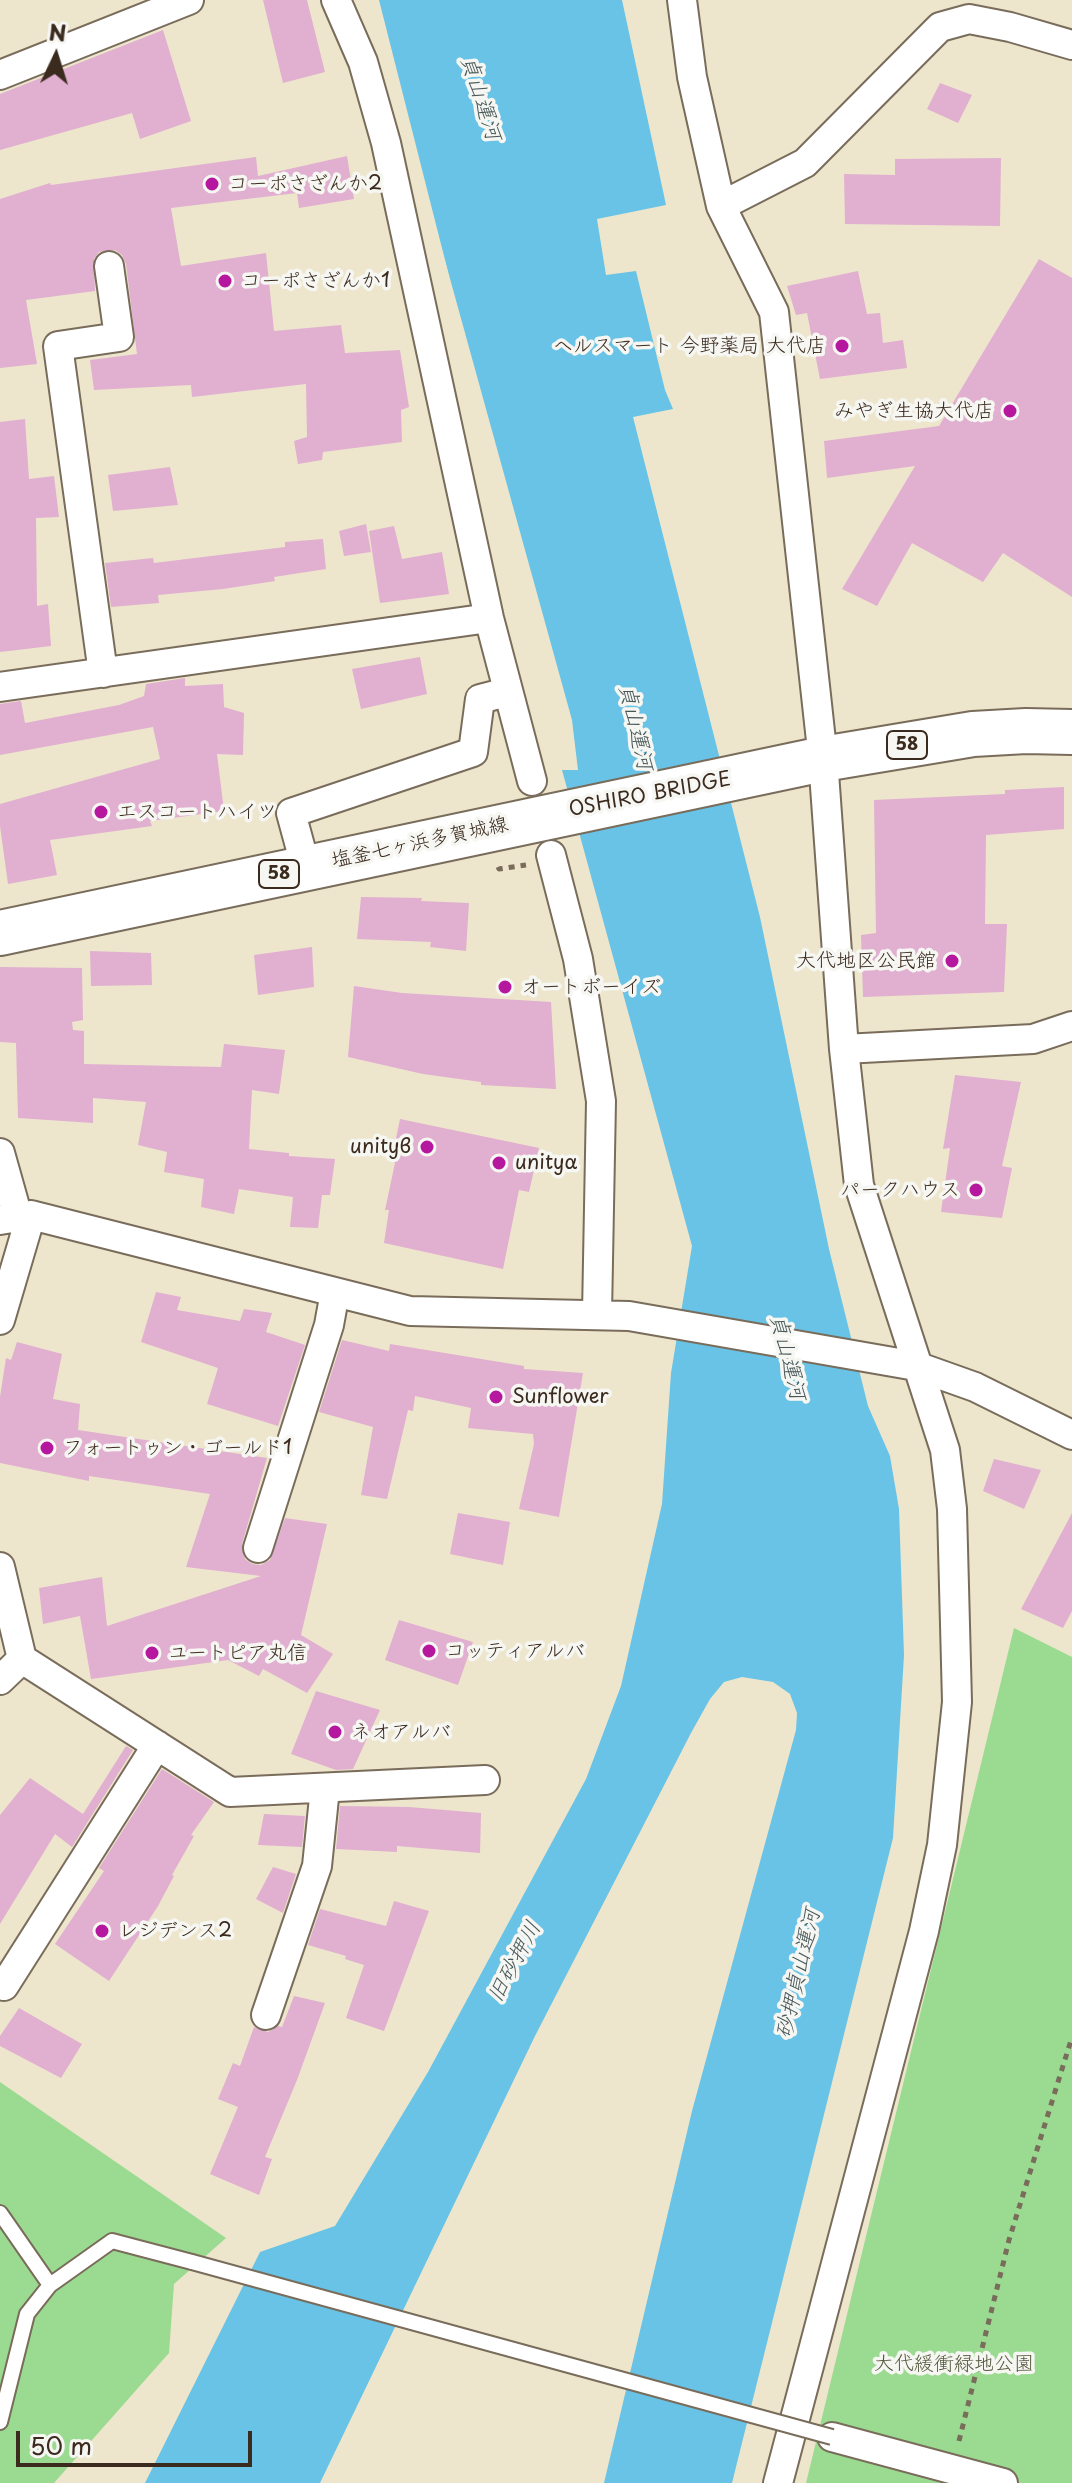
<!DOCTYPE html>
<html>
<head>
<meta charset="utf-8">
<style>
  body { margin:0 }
  #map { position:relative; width:1072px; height:2483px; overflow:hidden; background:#ede6cc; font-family:"Playpen Sans",sans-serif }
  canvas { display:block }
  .north { position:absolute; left:16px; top:16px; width:80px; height:80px; -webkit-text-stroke:6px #f6f6f2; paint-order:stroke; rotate:4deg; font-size:22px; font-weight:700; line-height:32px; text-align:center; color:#3b2a1e }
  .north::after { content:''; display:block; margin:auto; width:28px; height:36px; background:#3b2a1e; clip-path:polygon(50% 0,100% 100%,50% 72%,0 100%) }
  .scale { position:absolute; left:16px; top:2431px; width:236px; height:36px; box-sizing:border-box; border:4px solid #3b2a1e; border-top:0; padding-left:10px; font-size:24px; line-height:28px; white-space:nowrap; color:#3b2a1e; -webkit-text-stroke:6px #f6f6f2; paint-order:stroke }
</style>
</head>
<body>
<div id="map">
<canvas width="1072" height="2483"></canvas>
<div class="north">N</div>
<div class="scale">50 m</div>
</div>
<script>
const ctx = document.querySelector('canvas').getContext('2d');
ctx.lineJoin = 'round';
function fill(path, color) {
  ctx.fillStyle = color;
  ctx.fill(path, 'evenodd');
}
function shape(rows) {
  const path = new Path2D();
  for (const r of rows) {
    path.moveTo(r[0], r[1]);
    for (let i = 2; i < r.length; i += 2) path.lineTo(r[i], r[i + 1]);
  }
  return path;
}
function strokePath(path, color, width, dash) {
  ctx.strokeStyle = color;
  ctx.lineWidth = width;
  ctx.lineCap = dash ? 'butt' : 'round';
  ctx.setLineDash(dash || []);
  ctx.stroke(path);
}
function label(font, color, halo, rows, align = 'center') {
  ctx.font = font + ' "Playpen Sans","Klee One",sans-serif';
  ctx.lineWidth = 7;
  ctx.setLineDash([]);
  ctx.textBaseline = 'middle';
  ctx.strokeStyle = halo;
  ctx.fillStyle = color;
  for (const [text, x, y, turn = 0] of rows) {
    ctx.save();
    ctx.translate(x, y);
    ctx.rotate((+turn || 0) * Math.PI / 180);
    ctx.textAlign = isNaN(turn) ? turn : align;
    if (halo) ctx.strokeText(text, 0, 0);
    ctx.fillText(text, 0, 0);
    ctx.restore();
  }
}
fill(shape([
  [1014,1628,1072,1657,1072,2483,806,2483],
  [0,2082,226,2238,174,2284,169,2353,54,2483,0,2483]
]), '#9bdb91');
fill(shape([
  [379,0,622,0,666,205,597,219,606,275,636,271,665,390,673,409,633,417,760,917,829,1249,868,1406,890,1456,899,1509,904,1655,893,1838,732,2483,604,2483,692,2111,796,1730,797,1713,790,1694,773,1682,742,1677,724,1682,710,1699,691,1733,535,2036,320,2483,145,2483,260,2252,335,2226,428,2072,586,1779,621,1686,662,1504,671,1373,692,1246,553,737,446,264]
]), '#68c3e6');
fill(shape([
  [397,87,572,720,578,770,558,770,549,739,442,264]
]), '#ede6cc');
fill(shape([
  [263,0,307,0,325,72,283,83],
  [163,30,191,121,140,139,132,113,0,150,0,94],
  [940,83,972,95,958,123,927,109],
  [347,156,354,199,299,208,297,193,171,208,181,266,266,253,274,331,341,325,345,353,400,350,409,407,401,410,402,442,323,452,322,460,298,464,294,441,307,437,306,384,192,397,191,385,94,390,90,360,137,354,126,264,122,255,115,250,99,252,94,259,95,291,26,300,37,364,0,368,0,199,50,183,51,185,256,157,258,176],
  [1001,158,1000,226,845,224,844,174,895,175,895,159],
  [1039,259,1072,278,1072,597,1003,553,983,582,912,543,877,606,842,589,915,466,827,478,824,441,939,426],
  [858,271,867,314,880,313,883,343,903,340,907,368,820,379,807,313,796,315,787,286],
  [25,419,29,479,54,476,59,517,36,518,37,606,48,604,51,646,0,652,0,422],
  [170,467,178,505,113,511,108,475],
  [366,524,371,552,344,556,339,531],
  [394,526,402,559,442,552,449,594,380,603,369,531],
  [323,539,326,569,274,577,275,581,223,589,158,595,159,603,111,607,105,563,153,558,154,563,285,547,285,542],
  [420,657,427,694,361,709,352,669],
  [185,678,185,686,223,684,224,707,244,713,243,755,217,754,224,811,150,821,152,826,50,840,57,875,8,884,0,826,0,804,160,759,153,727,0,755,0,704,21,701,25,723,119,705,144,696,146,684],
  [1064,787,1064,829,986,835,985,924,1007,924,1004,992,863,997,861,935,876,933,874,800,1005,794,1005,790],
  [361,897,422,898,421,901,469,903,466,951,430,947,431,942,357,939],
  [312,947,314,987,258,995,254,955],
  [90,951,151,953,152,985,91,986],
  [0,967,82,968,83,1020,72,1022,73,1030,84,1031,84,1064,221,1067,224,1044,285,1050,279,1094,252,1090,249,1149,289,1153,289,1156,335,1159,330,1195,322,1195,318,1228,290,1227,293,1197,239,1189,234,1214,201,1207,204,1179,164,1172,167,1152,138,1145,146,1102,93,1098,93,1123,18,1118,16,1043,0,1042],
  [354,986,402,993,551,1002,556,1089,481,1085,481,1082,423,1074,348,1057],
  [955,1075,1021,1082,1002,1166,1012,1168,1002,1218,941,1212,950,1148,943,1149],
  [400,1119,539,1148,529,1192,519,1190,503,1269,384,1243,389,1210,385,1210,395,1163,391,1162],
  [156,1292,181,1297,177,1310,240,1321,244,1309,272,1313,266,1332,305,1345,278,1426,207,1404,218,1368,141,1342],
  [342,1340,389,1351,390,1344,524,1366,524,1369,583,1373,559,1517,519,1509,534,1444,533,1434,468,1428,471,1408,415,1396,413,1411,408,1410,387,1499,361,1495,373,1427,319,1412],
  [17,1342,62,1354,53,1399,80,1404,78,1430,267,1458,242,1544,245,1559,252,1564,261,1565,270,1560,285,1518,327,1524,301,1635,333,1654,307,1693,263,1669,259,1676,228,1660,91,1679,80,1616,43,1624,39,1588,102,1577,107,1626,261,1576,186,1567,210,1494,89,1476,89,1481,0,1463,0,1397,6,1358,11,1360],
  [994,1459,1041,1470,1024,1509,983,1491],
  [458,1513,510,1522,503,1565,450,1554],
  [1072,1513,1072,1611,1063,1628,1021,1609],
  [399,1620,473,1642,458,1685,385,1660],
  [316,1691,380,1710,353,1769,336,1770,291,1754],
  [126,1746,133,1750,72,1847,55,1834,0,1924,0,1815,30,1778,83,1814],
  [162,1769,214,1802,191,1835,194,1836,172,1875,174,1876,158,1906,109,1981,55,1944,104,1871,99,1868],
  [340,1806,409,1807,481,1813,480,1853,397,1846,397,1852,336,1849],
  [264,1814,305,1816,302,1847,258,1845],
  [273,1867,296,1874,283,1913,256,1899],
  [394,1901,429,1911,384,2031,346,2018,364,1965,345,1959,346,1956,308,1945,320,1909,386,1926],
  [294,1996,325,2003,297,2080,265,2157,272,2159,259,2195,210,2174,238,2107,218,2099,233,2063,240,2066,254,2027,268,2032,278,2026,282,2027],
  [19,2008,82,2044,61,2078,0,2046,0,2036]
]), '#e1afd0');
const service = shape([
  [0,2213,50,2285],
  [0,2422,27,2314,50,2285,112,2241,192,2262]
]);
const minor = shape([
  [336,0,363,62,386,143,489,618,532,781],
  [682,0,692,77,721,206,774,312,823,759,844,1049,859,1185,945,1450,952,1509,957,1702,942,1845,924,1931,778,2483],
  [0,75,189,0],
  [721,206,805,163,940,27,969,19,1010,27,1072,45],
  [103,673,58,346,119,337,109,266],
  [0,687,489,618],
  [551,855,578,959,601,1101,597,1314],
  [306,868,291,813,473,752,480,699,507,692],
  [844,1049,1033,1039,1072,1026],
  [0,1153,18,1217],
  [0,1220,31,1215,410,1311,629,1316,916,1366,975,1387,1072,1435],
  [0,1320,31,1215],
  [258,1548,329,1325,335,1292],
  [0,1567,22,1659,230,1792,485,1780],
  [0,1680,22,1659],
  [4,1986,157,1745],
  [266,2015,317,1866,325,1788],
  [832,2437,1003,2483]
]);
const primary = shape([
  [0,933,823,759,973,734,1026,731,1072,732]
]);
strokePath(service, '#796c5b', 18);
strokePath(minor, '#796c5b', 32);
strokePath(primary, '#796c5b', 48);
strokePath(shape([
  [498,867,499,869,526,865],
  [959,2441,1009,2240,1072,2037]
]), '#796c5b', 5, [6, 6]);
strokePath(service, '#fff', 14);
strokePath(minor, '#fff', 28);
strokePath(primary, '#fff', 44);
const serviceBridge = shape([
  [192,2262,832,2437]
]);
strokePath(serviceBridge, '#796c5b', 18, []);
strokePath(serviceBridge, '#fff', 14);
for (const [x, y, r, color] of [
  [212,184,8,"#b5179e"],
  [225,281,8,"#b5179e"],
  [842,346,8,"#b5179e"],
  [1010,411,8,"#b5179e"],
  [101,812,8,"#b5179e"],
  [952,961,8,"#b5179e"],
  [505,987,8,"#b5179e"],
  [427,1147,8,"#b5179e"],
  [499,1163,8,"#b5179e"],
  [976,1190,8,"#b5179e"],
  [496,1397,8,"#b5179e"],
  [47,1448,8,"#b5179e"],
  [429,1651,8,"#b5179e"],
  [152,1653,8,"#b5179e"],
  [335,1732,8,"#b5179e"],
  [102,1931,8,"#b5179e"]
]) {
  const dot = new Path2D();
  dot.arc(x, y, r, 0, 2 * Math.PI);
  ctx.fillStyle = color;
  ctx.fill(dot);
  strokePath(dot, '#f6f6f2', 3);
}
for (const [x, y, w] of [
  [907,745,40],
  [279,874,40]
]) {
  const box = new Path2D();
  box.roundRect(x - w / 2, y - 14, w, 28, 6);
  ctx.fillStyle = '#f6f6f2';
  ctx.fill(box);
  strokePath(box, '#3b2a1e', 2);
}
label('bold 18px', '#3b2a1e', null, [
  ["58",907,745],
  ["58",279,874]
]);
label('20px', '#3b2a1e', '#f6f6f2', [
  ["コーポさざんか2",228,184],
  ["コーポさざんか1",241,281],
  ["ヘルスマート 今野薬局 大代店",826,346,"right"],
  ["みやぎ生協大代店",994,411,"right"],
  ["エスコートハイツ",117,812],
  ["大代地区公民館",936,961,"right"],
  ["オートボーイズ",521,987],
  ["unityβ",411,1147,"right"],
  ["unityα",515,1163],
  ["パークハウス",960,1190,"right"],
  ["Sunflower",512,1397],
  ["フォートゥン・ゴールド1",63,1448],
  ["コッティアルバ",445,1651],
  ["ユートピア丸信",168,1653],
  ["ネオアルバ",351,1732],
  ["レジデンス2",118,1931]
], 'left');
label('20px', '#3b2a1e', '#f6f6f2', [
  ["OSHIRO BRIDGE",650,795,-11],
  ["塩釜七ヶ浜多賀城線",420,843,-12]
]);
label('20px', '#53563b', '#f6f6f2', [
  ["大代緩衝緑地公園",954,2364]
]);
label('italic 22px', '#48585a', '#f6f6f2', [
  ["貞山運河",480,98,72],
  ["貞山運河",635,727,77],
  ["貞山運河",787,1357,76],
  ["旧砂押川",515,1962,-62],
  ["砂押貞山運河",799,1974,-77]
]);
</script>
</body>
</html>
